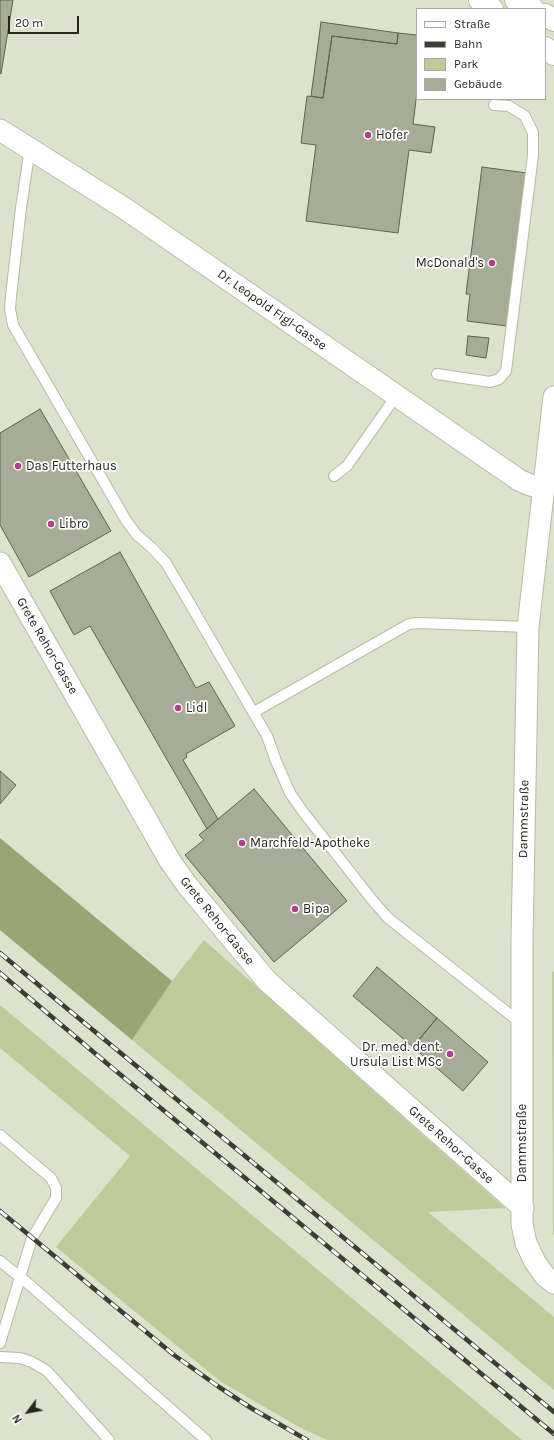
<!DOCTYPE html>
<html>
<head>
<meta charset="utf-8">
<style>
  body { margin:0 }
  #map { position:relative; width:554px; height:1440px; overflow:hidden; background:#dce2cc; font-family:Karla,sans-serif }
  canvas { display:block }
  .legend { position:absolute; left:416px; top:8px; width:130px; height:92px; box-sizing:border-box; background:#fff; border:1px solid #a8a9a5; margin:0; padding:5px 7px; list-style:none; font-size:12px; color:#25271f }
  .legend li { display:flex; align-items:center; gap:8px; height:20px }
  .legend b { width:20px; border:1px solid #a8a9a5 }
  .north { position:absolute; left:8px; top:1392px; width:40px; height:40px; -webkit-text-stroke:3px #fff; paint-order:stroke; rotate:238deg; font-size:11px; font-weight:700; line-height:16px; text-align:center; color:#25271f }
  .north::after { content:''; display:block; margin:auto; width:14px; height:18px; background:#25271f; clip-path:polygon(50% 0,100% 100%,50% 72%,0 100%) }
  .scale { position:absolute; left:8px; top:16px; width:71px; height:18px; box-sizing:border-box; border:2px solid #25271f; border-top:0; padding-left:5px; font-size:12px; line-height:14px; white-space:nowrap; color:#25271f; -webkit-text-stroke:3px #fff; paint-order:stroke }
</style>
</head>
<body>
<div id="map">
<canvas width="554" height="1440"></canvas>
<ul class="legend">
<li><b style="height:5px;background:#fff"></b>Straße</li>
<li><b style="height:5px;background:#3b3e34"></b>Bahn</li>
<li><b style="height:11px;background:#beca9a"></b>Park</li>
<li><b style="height:11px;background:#a7ac97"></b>Gebäude</li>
</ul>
<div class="north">N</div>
<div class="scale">20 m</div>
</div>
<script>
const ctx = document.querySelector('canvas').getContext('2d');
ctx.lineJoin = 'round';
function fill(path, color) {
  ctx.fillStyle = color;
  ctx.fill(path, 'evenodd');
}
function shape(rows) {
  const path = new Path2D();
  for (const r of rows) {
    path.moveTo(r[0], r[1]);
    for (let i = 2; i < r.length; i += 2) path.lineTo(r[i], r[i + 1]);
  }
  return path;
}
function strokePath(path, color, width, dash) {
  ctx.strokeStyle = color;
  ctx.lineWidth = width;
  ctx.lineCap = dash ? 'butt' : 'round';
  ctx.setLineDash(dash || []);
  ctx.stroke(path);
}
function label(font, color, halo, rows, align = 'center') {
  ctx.font = font + ' Karla,sans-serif';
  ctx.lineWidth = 3.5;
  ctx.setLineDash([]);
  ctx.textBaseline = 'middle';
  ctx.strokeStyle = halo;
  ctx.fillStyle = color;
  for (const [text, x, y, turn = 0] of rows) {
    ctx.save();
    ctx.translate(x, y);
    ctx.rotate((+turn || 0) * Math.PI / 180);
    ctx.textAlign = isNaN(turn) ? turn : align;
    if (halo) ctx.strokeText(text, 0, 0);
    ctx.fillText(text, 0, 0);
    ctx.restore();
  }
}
fill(shape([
  [204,940,505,1208,428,1212,554,1317,554,1390,132,1040,172,981],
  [552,971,554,972,554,1235,553,1234],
  [0,1005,522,1440,327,1440,299,1427,220,1381,56,1247,130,1156,0,1048]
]), '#beca9a');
fill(shape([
  [0,838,172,981,132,1040,0,930]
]), '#9aa574');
const building = shape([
  [0,0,13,0,1,74,0,73,0,0],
  [321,22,398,33,397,44,332,36,323,98,311,96,321,22],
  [398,33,417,35,417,92,413,124,435,127,431,153,409,150,398,233,306,221,316,145,301,143,307,96,323,98,332,36,397,44,398,33],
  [482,167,527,173,507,326,467,321,470,294,466,294,482,167],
  [468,336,489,338,486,358,466,355,468,336],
  [40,409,111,531,29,577,0,525,0,433,40,409],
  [120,552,196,688,209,682,235,726,186,754,187,757,183,760,218,819,207,829,90,626,74,635,50,591,120,552],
  [0,771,16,785,0,804,0,771],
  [254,789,347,901,274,962,185,855,204,840,199,835,254,789],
  [377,967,437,1018,413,1047,353,996,377,967],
  [437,1018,488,1062,463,1091,413,1047,437,1018]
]);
fill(building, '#a7ac97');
strokePath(building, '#5e6350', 1);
const service = shape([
  [30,148,21,208,11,296,10,309,13,325,127,522,137,535,152,548,166,563,186,597,267,736,276,761,290,793,304,813,373,901,388,918,522,1024],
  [437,374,490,382,499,379,506,371,533,155,533,133,525,116,509,106,494,105],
  [334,476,347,466,396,396],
  [254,712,409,624,419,623,528,627],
  [0,1135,51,1178,56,1188,56,1198,32,1238,0,1343],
  [0,1261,31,1286,206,1440],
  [0,1357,20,1358,32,1362,47,1371,109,1440]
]);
const minor = shape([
  [0,130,124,208,519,480,530,485,544,489],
  [554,397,528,627,522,941,522,1224,526,1243,535,1262,545,1276,554,1283],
  [0,563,170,861,187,885,267,981,523,1208]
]);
const primary = shape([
  [480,0,492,9],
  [516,0,533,9],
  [545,15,554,20],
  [545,48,554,54]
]);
strokePath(service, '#b5bba5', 12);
strokePath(minor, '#b5bba5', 23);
strokePath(primary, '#b5bba5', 24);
strokePath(service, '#fff', 10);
strokePath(minor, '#fff', 21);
strokePath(primary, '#fff', 22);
const rail = shape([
  [0,953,554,1412],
  [0,973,110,1066,554,1434],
  [0,1211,174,1355,219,1387,251,1408,307,1440]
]);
strokePath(rail, '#3b3e34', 4.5);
strokePath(rail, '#fff', 3, [9]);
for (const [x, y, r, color] of [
  [368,135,4,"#b53b8d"],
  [492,263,4,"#b53b8d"],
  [18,466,4,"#b53b8d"],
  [51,524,4,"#b53b8d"],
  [178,708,4,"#b53b8d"],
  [242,843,4,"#b53b8d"],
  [295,909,4,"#b53b8d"],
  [450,1054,4,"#b53b8d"]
]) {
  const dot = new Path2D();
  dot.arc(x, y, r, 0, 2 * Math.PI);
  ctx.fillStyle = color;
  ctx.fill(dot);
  strokePath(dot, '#fff', 1.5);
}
label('13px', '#25271f', '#fff', [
  ["Hofer",376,135],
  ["McDonald's",484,263,"right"],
  ["Das Futterhaus",26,466],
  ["Libro",59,524],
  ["Lidl",186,708],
  ["Marchfeld-Apotheke",250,843],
  ["Bipa",303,909],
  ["Dr. med. dent.",442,1047,"right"],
  ["Ursula List MSc",442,1062,"right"]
], 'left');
label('13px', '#25271f', '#fff', [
  ["Dr. Leopold Figl-Gasse",272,310,35],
  ["Grete Rehor-Gasse",47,646,60],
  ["Dammstraße",524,819,-89],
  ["Grete Rehor-Gasse",217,921,51],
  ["Dammstraße",522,1143,-90],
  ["Grete Rehor-Gasse",451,1145,42]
]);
</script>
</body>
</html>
